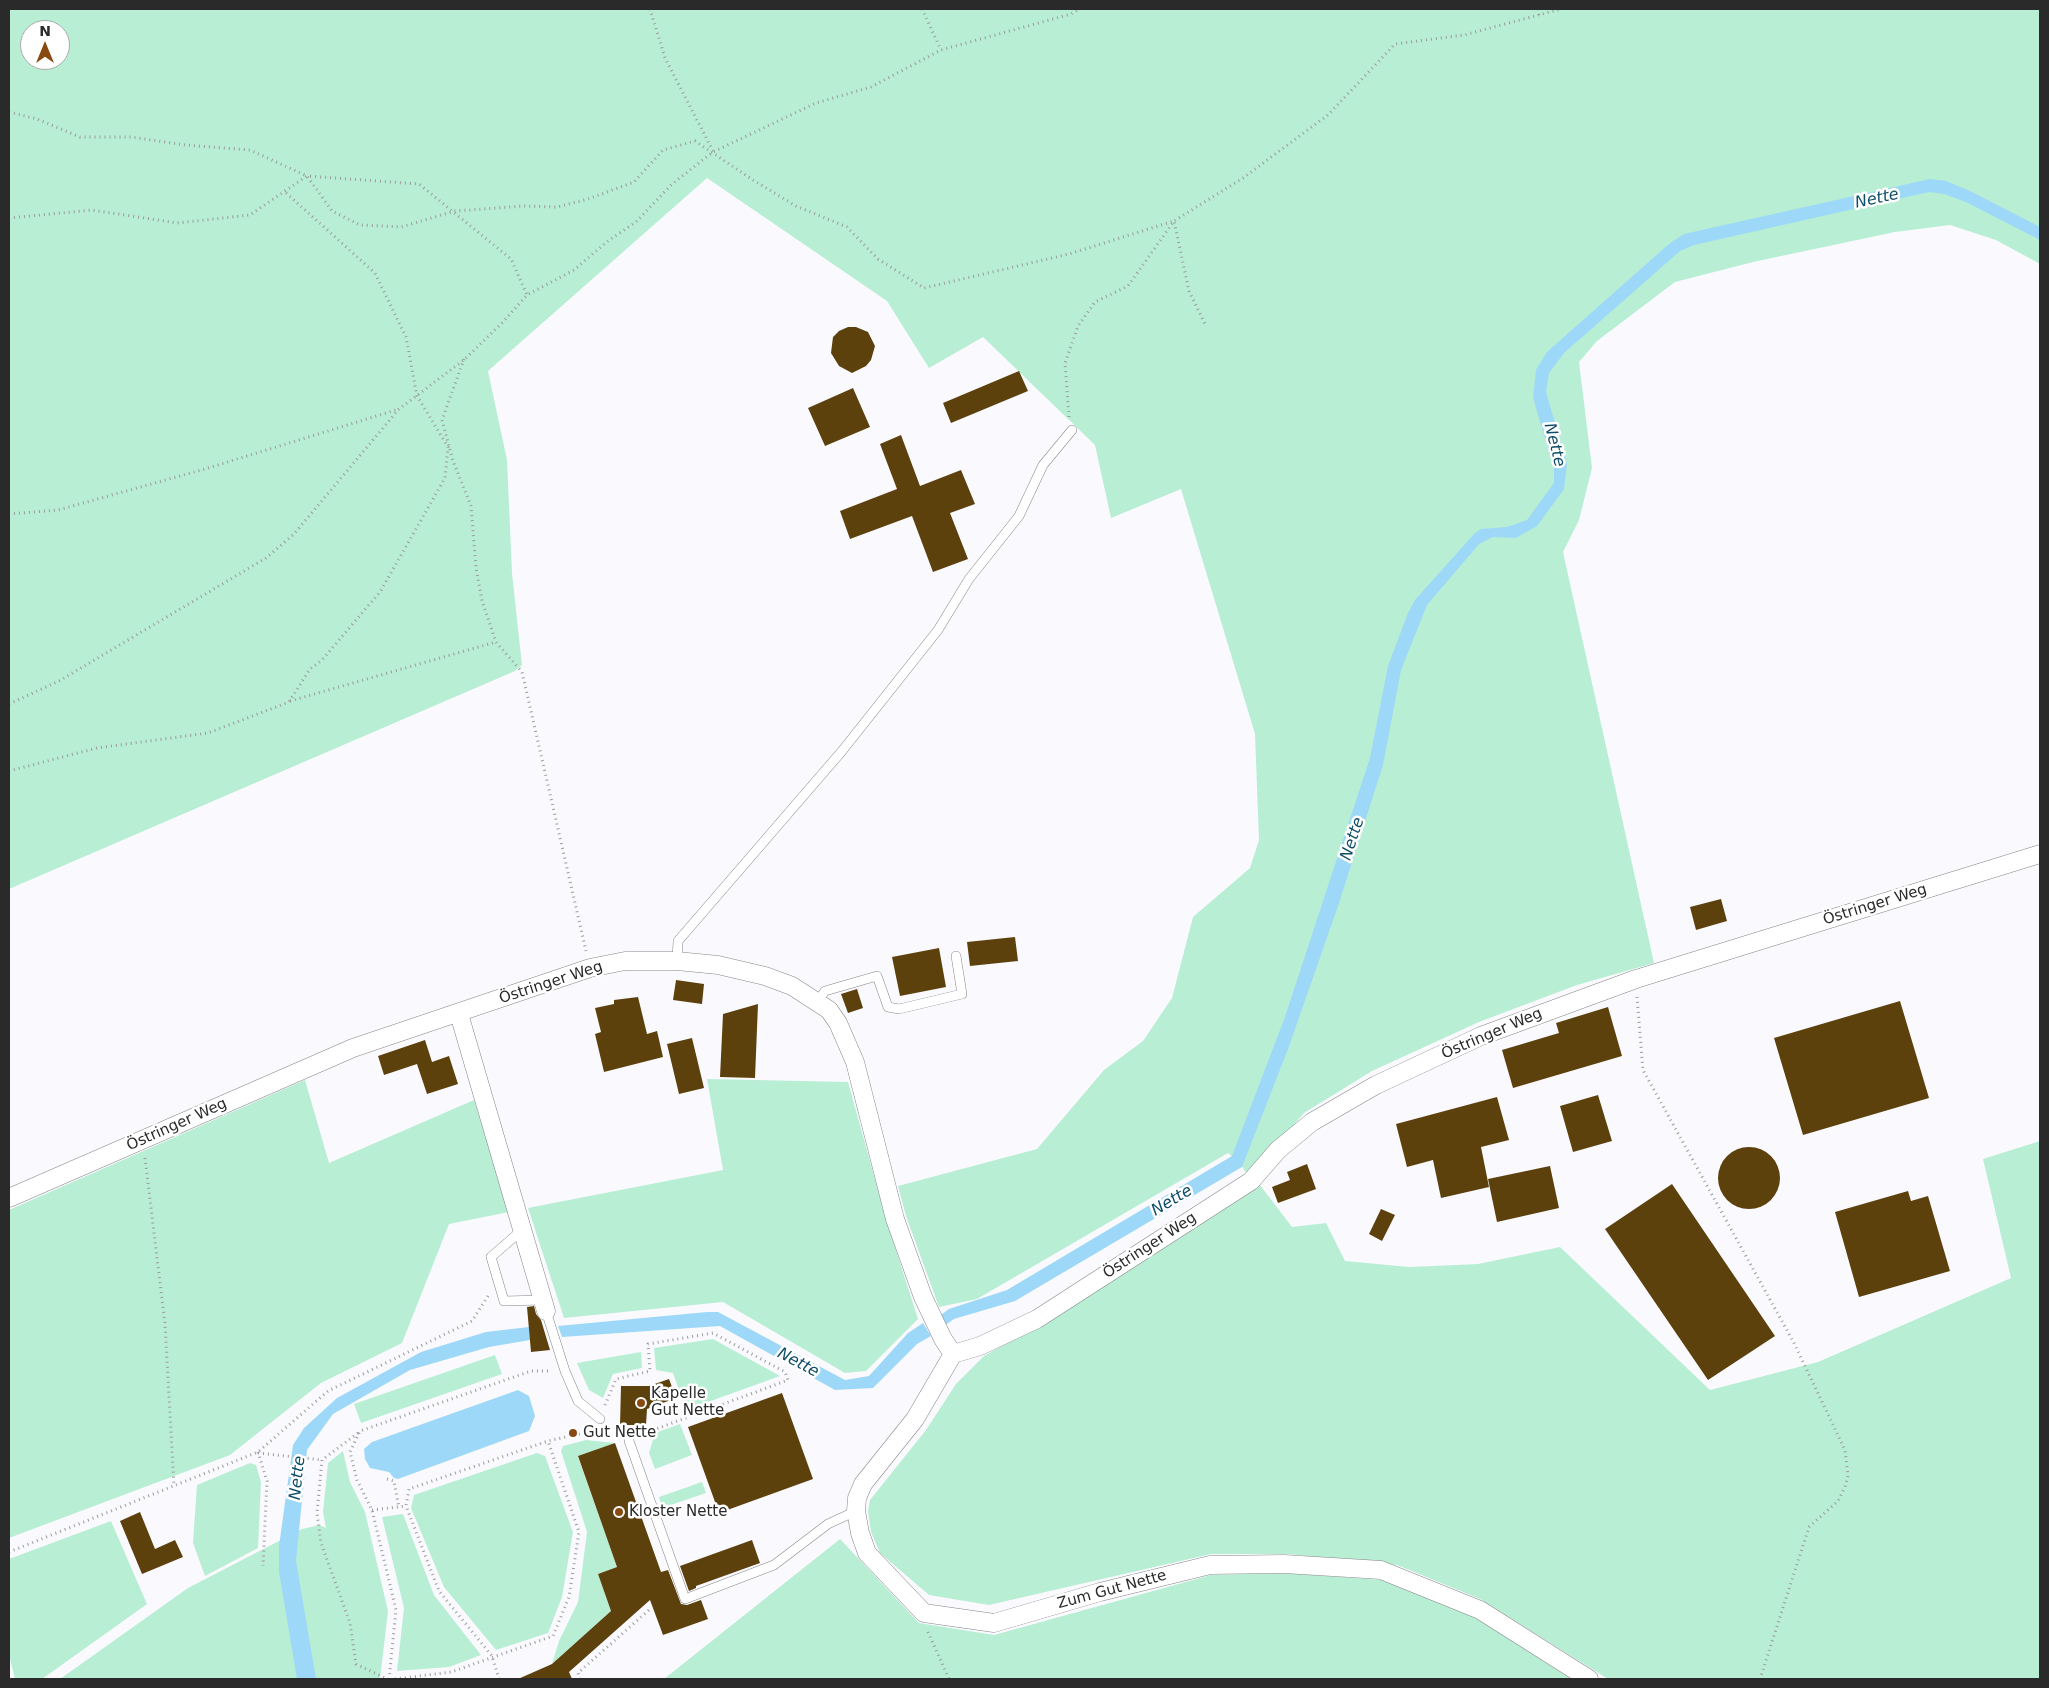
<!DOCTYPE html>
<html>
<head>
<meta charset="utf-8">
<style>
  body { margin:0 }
  #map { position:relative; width:2049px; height:1688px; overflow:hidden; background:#fafafe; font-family:"DejaVu Sans",sans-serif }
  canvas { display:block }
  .frame { position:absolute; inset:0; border:10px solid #2a2a2b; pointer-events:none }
  .north { position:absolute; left:20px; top:20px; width:50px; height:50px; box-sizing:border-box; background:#fff; border:1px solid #aaa; border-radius:50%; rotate:0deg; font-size:14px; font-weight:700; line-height:20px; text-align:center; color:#2a2a2b }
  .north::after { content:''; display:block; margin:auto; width:18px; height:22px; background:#894a11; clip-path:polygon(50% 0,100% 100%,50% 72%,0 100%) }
</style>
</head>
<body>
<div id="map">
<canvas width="2049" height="1688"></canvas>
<div class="frame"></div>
<div class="north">N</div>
</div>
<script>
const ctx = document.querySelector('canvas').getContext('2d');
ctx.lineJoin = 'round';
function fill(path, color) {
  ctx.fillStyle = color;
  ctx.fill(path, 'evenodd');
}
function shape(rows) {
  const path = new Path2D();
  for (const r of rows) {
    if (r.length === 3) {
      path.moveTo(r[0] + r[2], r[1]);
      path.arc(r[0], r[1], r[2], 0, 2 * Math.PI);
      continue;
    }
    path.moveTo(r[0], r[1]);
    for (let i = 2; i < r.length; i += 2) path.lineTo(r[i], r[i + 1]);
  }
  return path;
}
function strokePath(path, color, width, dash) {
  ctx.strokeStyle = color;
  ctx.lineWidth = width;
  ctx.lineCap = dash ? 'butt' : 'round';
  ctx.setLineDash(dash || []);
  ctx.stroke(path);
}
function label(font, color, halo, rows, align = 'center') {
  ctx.font = font + ' "DejaVu Sans",sans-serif';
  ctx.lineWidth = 5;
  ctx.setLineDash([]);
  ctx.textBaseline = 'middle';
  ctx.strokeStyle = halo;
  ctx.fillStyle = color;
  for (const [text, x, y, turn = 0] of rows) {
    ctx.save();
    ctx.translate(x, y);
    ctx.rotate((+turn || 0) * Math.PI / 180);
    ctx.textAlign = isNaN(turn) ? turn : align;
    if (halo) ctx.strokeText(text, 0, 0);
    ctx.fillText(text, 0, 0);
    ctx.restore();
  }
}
fill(shape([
  [9,9,2040,9,2040,264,1996,240,1950,225,1895,232,1753,262,1675,282,1597,341,1579,362,1592,468,1579,520,1563,552,1654,963,1577,985,1479,1022,1372,1071,1304,1113,1249,1177,1239,1162,1228,1153,977,1299,939,1307,906,1216,898,1186,1037,1149,1104,1070,1143,1041,1172,998,1193,917,1250,868,1259,840,1255,734,1181,489,1111,518,1095,445,983,337,929,368,887,301,707,178,488,371,507,460,512,573,522,665,515,671,9,889],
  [30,30,60,30,60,60,30,60],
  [707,1079,848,1082,886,1219,918,1319,866,1371,845,1373,723,1302,564,1318,528,1208,723,1170],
  [305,1080,329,1163,474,1100,509,1212,449,1224,402,1343,321,1383,230,1455,9,1538,9,1210],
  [2040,1141,2040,1679,1608,1679,1480,1599,1397,1565,1288,1554,1211,1554,989,1605,929,1595,880,1553,871,1532,868,1511,870,1500,926,1430,956,1384,984,1356,1037,1326,1260,1185,1292,1227,1326,1223,1345,1261,1409,1267,1478,1264,1560,1247,1710,1390,1818,1362,2011,1278,1983,1159],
  [713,1339,780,1376,686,1410,673,1373,656,1370,654,1348],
  [641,1352,642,1368,613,1374,603,1398,589,1390,577,1363],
  [495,1355,502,1374,361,1423,354,1404],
  [680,1424,692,1455,655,1469,649,1453,655,1433],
  [586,1440,615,1443,578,1457,617,1567,598,1574,611,1611,552,1664,559,1641,578,1602,587,1532,561,1451,563,1446],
  [343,1451,350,1482,365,1512,388,1611,380,1679,60,1679,188,1588,302,1529,320,1525,326,1528,323,1512,328,1463],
  [537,1453,545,1456,573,1532,562,1597,548,1633,496,1650,444,1587,411,1508,414,1495],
  [250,1463,256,1465,261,1482,258,1548,205,1576,193,1543,197,1485],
  [702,1482,706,1493,662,1508,659,1497],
  [403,1514,434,1595,481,1655,449,1667,397,1671,404,1608,382,1517],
  [111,1521,147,1604,42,1679,15,1679,9,1655,9,1559],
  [840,1539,919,1623,994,1635,1211,1575,1285,1573,1382,1580,1478,1618,1571,1679,664,1679]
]), '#b8eed4');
fill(shape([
  [1930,179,1946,181,1970,191,2040,227,2040,240,1966,202,1944,194,1929,192,1694,245,1680,251,1564,353,1549,373,1546,392,1567,464,1564,489,1537,526,1516,538,1493,537,1479,544,1427,605,1401,670,1383,765,1338,906,1288,1049,1242,1167,1015,1301,954,1319,944,1326,938,1317,949,1309,1007,1290,1232,1156,1285,1017,1370,758,1388,666,1408,613,1415,600,1475,533,1481,529,1507,527,1527,520,1554,483,1554,468,1533,398,1536,370,1547,352,1669,244,1684,234],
  [707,1312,718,1312,845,1380,869,1376,908,1333,923,1323,931,1336,917,1344,873,1388,835,1390,720,1326,562,1337,558,1326],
  [529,1327,530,1340,489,1347,410,1370,333,1414,307,1450,296,1561,316,1679,297,1679,279,1572,279,1546,293,1445,304,1428,337,1398,421,1352,486,1332],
  [518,1390,529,1396,535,1416,529,1431,398,1479,394,1478,389,1472,370,1468,365,1459,364,1449,372,1442]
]), '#9dd8f9');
fill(shape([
  [848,327,856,327,868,332,875,346,871,360,866,366,852,373,839,366,831,353,833,337,839,331],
  [1019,371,1028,391,951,423,943,403],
  [853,388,870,427,825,446,808,408],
  [901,435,920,486,961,470,975,504,950,513,968,559,933,572,912,516,850,539,840,511,897,489,880,444],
  [1721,899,1727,921,1696,930,1690,907],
  [1015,937,1018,961,970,966,967,942],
  [939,948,946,987,900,996,892,957],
  [676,980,704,984,702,1004,673,1000],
  [857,989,863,1008,848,1013,841,994],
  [638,997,647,1034,657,1031,663,1057,604,1072,595,1034,601,1032,595,1008,614,1004,614,1000],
  [1900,1001,1929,1098,1803,1135,1774,1038],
  [758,1004,755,1078,720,1077,723,1014],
  [1608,1007,1622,1056,1513,1088,1502,1050,1559,1033,1556,1023],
  [692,1038,704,1088,679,1094,667,1044],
  [425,1040,432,1062,449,1056,458,1084,427,1094,417,1064,384,1075,378,1056],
  [1598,1095,1612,1141,1573,1152,1560,1106],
  [1497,1097,1509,1140,1481,1147,1489,1187,1441,1198,1433,1160,1407,1167,1396,1124],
  [1749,1178,31],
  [1307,1164,1316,1189,1278,1203,1272,1187,1290,1180,1287,1172],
  [1550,1166,1559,1208,1497,1222,1488,1179],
  [1672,1184,1775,1336,1708,1380,1605,1229],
  [1908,1191,1911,1201,1928,1196,1950,1271,1859,1297,1835,1212],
  [1381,1209,1395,1215,1382,1241,1369,1234],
  [534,1306,536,1314,541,1320,550,1350,531,1352,527,1307],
  [669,1379,676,1398,647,1409,646,1425,620,1425,621,1386,649,1386],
  [782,1393,813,1479,719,1513,688,1427],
  [615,1443,661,1572,668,1570,681,1604,687,1605,701,1600,708,1619,663,1635,650,1600,569,1672,572,1679,518,1679,552,1664,611,1611,598,1574,617,1567,578,1456],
  [140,1512,155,1549,175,1540,183,1557,142,1574,120,1521],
  [752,1540,760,1563,696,1586,696,1588,689,1591,680,1566]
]), '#5d410d');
const service = shape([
  [677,961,678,941,842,751,938,630,969,579,1019,516,1043,465,1072,430],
  [818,1001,825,991,877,976,888,1007,899,1009,962,994,956,956],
  [522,1230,491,1257,504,1301,543,1300],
  [546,1311,565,1371,578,1401,600,1419],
  [629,1441,685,1599,774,1565,828,1524,856,1511]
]);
const minor = shape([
  [459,1014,546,1311],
  [9,1198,353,1048,590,968,625,961,677,961,718,965,765,976,792,986,829,1010,838,1023,855,1062,895,1219,923,1297,943,1339,953,1354],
  [953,1354,980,1346,1037,1319,1251,1181,1278,1150,1312,1122,1376,1085,1481,1036,1636,979,2040,854],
  [953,1354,915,1419,863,1484,857,1498,856,1511,860,1533,867,1553,924,1613,994,1623,1100,1592,1210,1565,1284,1564,1381,1570,1480,1610,1589,1679]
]);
strokePath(service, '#858688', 10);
strokePath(minor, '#858688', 19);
strokePath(shape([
  [650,9,665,58,713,151],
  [922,9,941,50],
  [1538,9,1539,15],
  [9,112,37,119,80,137,131,137,185,145,250,150,307,176,332,211,360,225,401,227,455,211,524,206,557,207,588,199,634,182,663,150,695,141,753,180,796,206,847,227,878,259,924,288,1069,254,1174,221,1189,291,1205,324],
  [9,218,92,210,177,223,250,215,307,176,419,184,511,259,527,295],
  [464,359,442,420,453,461,471,506,476,568,482,601,496,642,522,672,586,951],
  [1069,417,1065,363,1078,326,1095,302,1128,286,1174,221,1243,178,1328,115,1395,44,1464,35,1561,9],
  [9,514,58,510,205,469,399,409],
  [290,701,496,642],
  [9,704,59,681,266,558,294,534,399,409,465,359,503,322,527,295,574,270,609,240,636,222,672,184,713,152,816,103,871,87,941,50,1071,14,1079,9],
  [9,771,97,748,208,733,289,702,310,669,322,660,380,592,445,478,448,447,417,396,406,337,375,273,284,191],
  [1637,997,1643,1070,1794,1343,1845,1450,1848,1476,1845,1487,1838,1501,1809,1527,1760,1679],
  [145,1158,165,1324,174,1486],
  [605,1405,616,1379,650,1371,648,1344,713,1333,785,1372,788,1380,640,1435],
  [358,1433,322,1460,317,1513,321,1543,350,1623,356,1664,387,1679],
  [258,1452,267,1481,263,1566],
  [258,1453,322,1460],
  [387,1479,394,1481,399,1508],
  [372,1510,406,1506],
  [9,1552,258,1452,328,1391,472,1321,488,1296],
  [928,1632,949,1679],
  [389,1679,396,1610,372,1510,357,1480,350,1452,360,1431,531,1371,551,1371],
  [395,1679,451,1672,553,1636,569,1597,579,1532,548,1441],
  [499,1679,492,1656,439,1591,406,1506,409,1489,548,1441,588,1432,590,1429],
  [580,1679,578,1673,649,1610]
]), '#9b9b9d', 3, [1, 4]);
strokePath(service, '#fff', 9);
strokePath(minor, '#fff', 18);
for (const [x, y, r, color] of [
  [641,1403,5,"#894a11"],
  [573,1433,5,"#894a11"],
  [619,1512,5,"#894a11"]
]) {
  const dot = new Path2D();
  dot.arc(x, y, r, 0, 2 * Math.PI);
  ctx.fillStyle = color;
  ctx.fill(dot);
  strokePath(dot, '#fff', 2);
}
label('15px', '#2a2a2b', '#fff', [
  ["Östringer Weg",1875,905,-17],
  ["Östringer Weg",551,983,-18],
  ["Östringer Weg",1492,1034,-23],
  ["Östringer Weg",177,1125,-24],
  ["Östringer Weg",1150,1246,-33],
  ["Zum Gut Nette",1112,1590,-15]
]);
label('15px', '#2a2a2b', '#fff', [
  ["Kapelle",651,1394],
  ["Gut Nette",651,1411],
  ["Gut Nette",583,1433],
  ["Kloster Nette",629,1512]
], 'left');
label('italic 16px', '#0e4d68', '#fff', [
  ["Nette",1877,199,-12],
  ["Nette",1554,445,76],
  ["Nette",1353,839,-72],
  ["Nette",1172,1201,-31],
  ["Nette",798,1363,28],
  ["Nette",298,1478,-84]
]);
</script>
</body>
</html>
